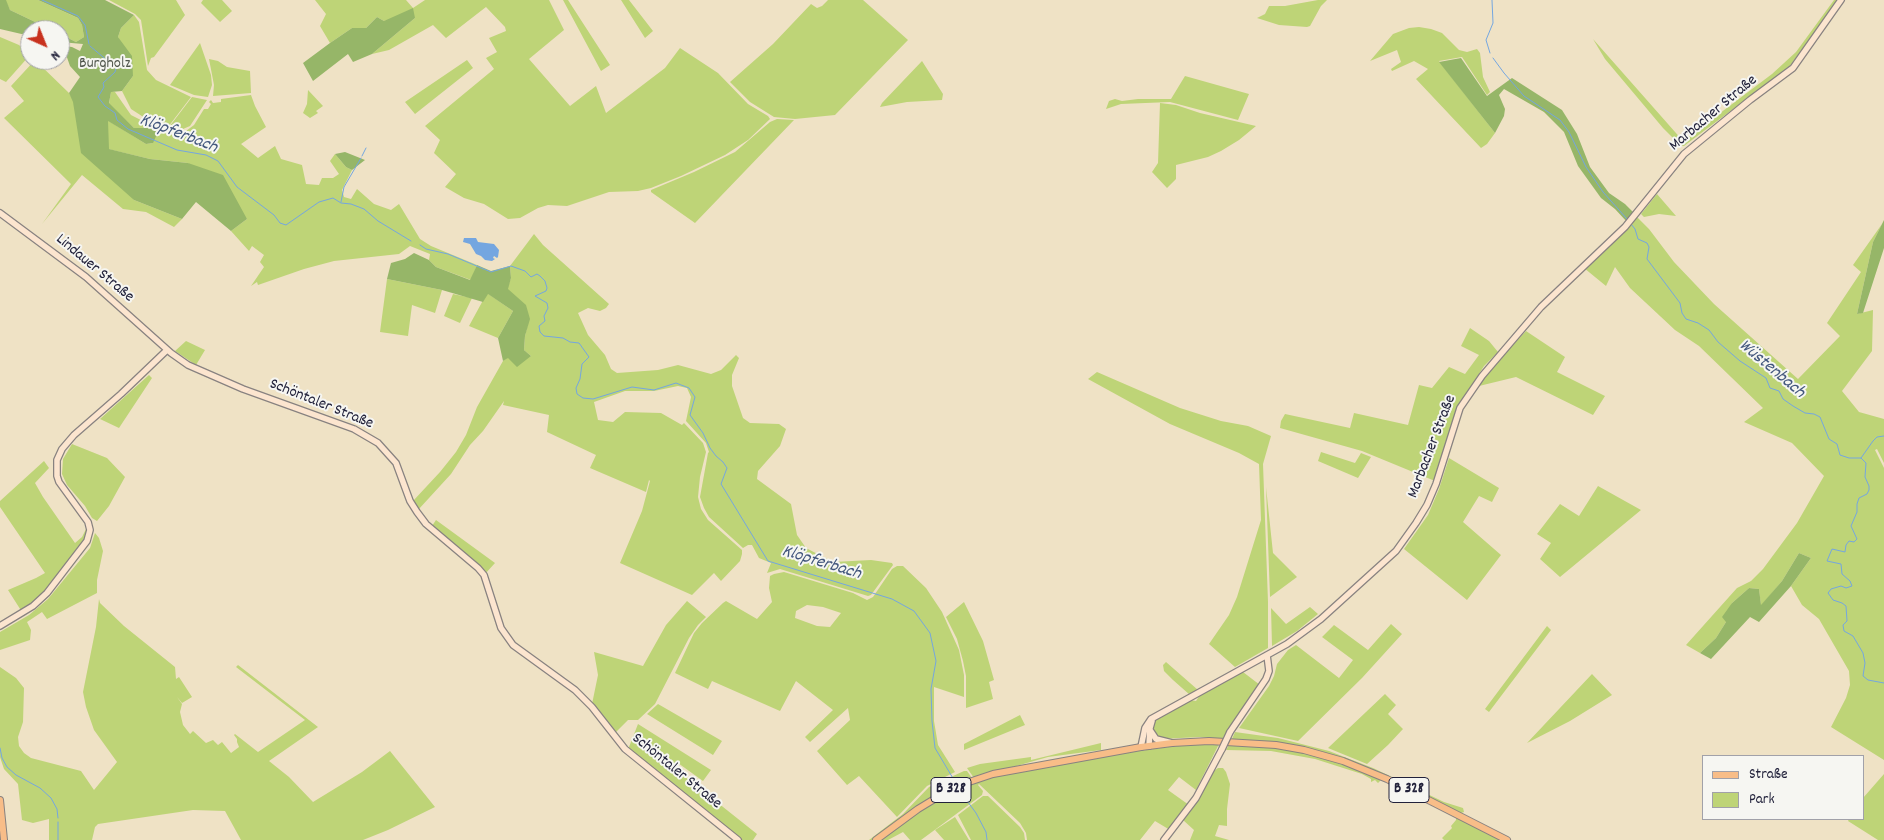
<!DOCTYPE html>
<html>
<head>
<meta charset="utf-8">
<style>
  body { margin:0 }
  #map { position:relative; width:1884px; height:840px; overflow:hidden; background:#efe2c5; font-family:Dekko,sans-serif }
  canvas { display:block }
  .legend { position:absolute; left:1702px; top:755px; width:162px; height:65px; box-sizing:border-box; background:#f6f6f2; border:1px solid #a1a1a9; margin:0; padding:6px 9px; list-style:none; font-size:15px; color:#22223b }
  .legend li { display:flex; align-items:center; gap:10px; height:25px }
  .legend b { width:25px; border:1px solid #a1a1a9 }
  .north { position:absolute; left:20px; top:20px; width:50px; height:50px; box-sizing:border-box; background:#f6f6f2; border:1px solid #a1a1a9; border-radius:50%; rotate:136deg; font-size:14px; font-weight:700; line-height:20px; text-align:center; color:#22223b }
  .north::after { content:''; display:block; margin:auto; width:18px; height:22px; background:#c8321e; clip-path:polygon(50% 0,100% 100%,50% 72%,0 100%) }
</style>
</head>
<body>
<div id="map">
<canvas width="1884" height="840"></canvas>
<ul class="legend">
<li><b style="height:6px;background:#f8bd88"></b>Straße</li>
<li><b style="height:14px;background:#bed477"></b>Park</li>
</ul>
<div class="north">N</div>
</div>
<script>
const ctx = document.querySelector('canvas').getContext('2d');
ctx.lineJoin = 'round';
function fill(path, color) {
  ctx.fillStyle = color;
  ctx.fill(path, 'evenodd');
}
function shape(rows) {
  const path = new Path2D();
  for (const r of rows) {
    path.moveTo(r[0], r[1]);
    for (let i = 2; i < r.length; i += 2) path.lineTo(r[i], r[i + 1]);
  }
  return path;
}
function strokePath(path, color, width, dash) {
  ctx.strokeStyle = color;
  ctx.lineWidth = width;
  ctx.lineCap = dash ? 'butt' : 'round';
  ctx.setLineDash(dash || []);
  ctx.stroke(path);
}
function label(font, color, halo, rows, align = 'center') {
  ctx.font = font + ' Dekko,sans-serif';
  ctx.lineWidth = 4;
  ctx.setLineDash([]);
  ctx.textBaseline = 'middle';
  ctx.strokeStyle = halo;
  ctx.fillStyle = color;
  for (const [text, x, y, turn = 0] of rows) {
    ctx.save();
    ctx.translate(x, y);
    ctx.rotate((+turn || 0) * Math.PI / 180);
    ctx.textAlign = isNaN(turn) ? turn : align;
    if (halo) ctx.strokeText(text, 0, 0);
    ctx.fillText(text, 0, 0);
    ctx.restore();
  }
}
fill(shape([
  [5,0,38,0,71,15,78,18,82,25,84,37,76,42,60,34,60,30,52,30,10,10],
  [109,0,176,0,185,15,154,57,151,58,148,66,141,20,135,14],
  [203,0,222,0,232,11,220,22,201,3],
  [315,0,406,0,413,8,425,0,549,0,564,30,529,59,570,106,596,86,606,113,665,68,680,48,718,73,748,104,768,116,770,119,748,140,725,155,681,176,651,188,638,191,609,192,567,206,548,205,538,208,520,218,508,219,484,204,464,198,445,187,456,174,434,153,440,140,425,126,494,69,486,58,497,52,489,38,506,31,505,27,486,7,446,38,433,25,389,50,372,54,415,18,384,21,377,17,366,28,352,28,330,43,320,26,326,14],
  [563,0,568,0,610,65,601,71],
  [621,0,629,0,653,31,645,38],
  [828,0,863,0,908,40,835,115,795,119,774,117,750,102,730,82,773,44,811,4,817,8,822,6],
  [1318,0,1327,0,1321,6,1310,26,1307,27,1279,25,1257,18,1265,14,1269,6,1285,6],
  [1834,0,1838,0,1789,67,1684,146,1681,146,1663,128,1605,59,1593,39,1683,141,1772,74,1796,52],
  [134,15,139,22,147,70,156,80,191,97,165,131,131,109,122,91,133,76,118,37,121,28],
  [1419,27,1431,29,1442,33,1459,50,1467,52,1477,49,1480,53,1483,77,1490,92,1487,95,1462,57,1439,61,1495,133,1487,144,1481,148,1416,79,1428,69,1414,61,1392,71,1391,69,1401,62,1397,50,1370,61,1393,34,1409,28],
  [0,37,19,45,30,55,6,82,0,79],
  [200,43,211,75,212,85,208,97,194,95,170,85],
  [209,59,218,61,227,67,250,71,251,93,213,96,214,85],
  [35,60,69,93,134,200,182,219,174,227,146,212,123,209,82,175,42,224,71,184,4,118,24,101,11,86],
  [467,60,473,68,415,114,405,102],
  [922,61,943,94,942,100,907,102,880,107,882,103],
  [1185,76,1249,94,1238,120,1170,102,1121,104,1106,109,1109,101,1115,99,1122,101,1138,99,1171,99],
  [308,90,323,106,316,111,318,113,310,118,303,113,307,104],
  [111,91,115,92,131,115,170,135,186,131,194,125,204,109,208,109,211,104,209,102,211,100,213,103,221,102,221,99,251,95,255,106,266,127,241,144,258,158,275,146,281,159,302,165,306,184,319,185,322,178,333,178,339,174,330,161,335,154,346,167,352,170,342,190,344,197,351,199,357,189,374,204,391,210,399,204,420,239,431,246,477,265,471,280,436,267,429,260,430,254,410,246,399,254,334,261,304,269,258,285,257,282,251,286,264,267,260,262,264,255,252,246,249,251,231,231,247,219,188,163,150,159,108,149,107,120,146,144,153,143,151,128,134,128,114,109,109,104],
  [192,97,207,100,190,126,176,132,166,131],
  [1160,103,1176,105,1200,113,1256,126,1239,140,1221,151,1208,157,1176,165,1176,179,1167,188,1152,172,1158,163],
  [777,119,794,120,695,223,651,192,651,190,694,172,735,152,770,122],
  [1657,194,1676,216,1659,214,1644,217,1641,214],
  [1637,217,1649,229,1674,262,1714,304,1798,379,1840,336,1827,323,1861,272,1853,265,1882,224,1873,242,1857,314,1873,310,1872,351,1842,391,1859,412,1884,419,1884,463,1877,449,1875,450,1884,468,1884,760,1831,727,1846,698,1850,685,1849,671,1819,619,1802,605,1791,586,1811,558,1799,553,1782,581,1761,606,1759,589,1749,588,1732,603,1726,622,1716,638,1700,653,1686,645,1737,588,1751,581,1763,569,1797,523,1824,476,1792,443,1744,422,1763,408,1699,346,1675,330,1630,288,1615,267,1606,286,1584,268],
  [534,234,543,245,609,304,606,308,600,311,588,308,578,313,588,335,605,355,611,369,617,373,658,370,678,365,711,374,721,370,736,355,739,358,732,375,732,386,743,418,750,423,779,424,786,429,780,446,758,471,757,479,791,504,797,535,806,548,833,562,871,560,892,563,893,565,871,595,868,596,780,569,767,573,771,563,759,558,752,545,748,545,743,548,709,517,704,508,700,497,708,453,709,452,706,443,686,421,691,397,687,388,678,386,654,391,625,391,594,402,598,420,613,422,625,412,661,413,682,425,684,423,703,443,706,452,700,477,698,497,701,509,708,520,742,550,742,554,740,561,721,581,714,573,692,595,620,563,642,511,650,481,649,480,646,492,590,468,596,455,547,432,549,415,503,405,504,401,483,431,470,445,451,474,418,510,413,501,440,472,456,452,466,435,477,407,503,361,507,358,531,356,524,350,525,336,529,319,507,289,511,278,510,266],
  [387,279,442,290,435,313,412,305,408,336,380,332],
  [487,293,513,311,498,338,469,326],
  [453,294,472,298,460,323,444,316],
  [1470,328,1489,341,1498,352,1484,366,1464,398,1447,441,1435,481,1362,451,1280,428,1281,421,1285,414,1350,428,1354,413,1408,425,1419,385,1432,388,1449,367,1465,374,1479,355,1461,346],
  [1526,331,1565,357,1557,372,1605,396,1593,415,1516,377,1479,386,1483,377],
  [186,341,205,350,196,365,175,351],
  [1097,372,1180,408,1221,421,1248,426,1271,436,1263,464,1268,602,1268,648,1235,667,1209,644,1229,615,1237,597,1261,520,1259,464,1239,453,1170,424,1088,379],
  [149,375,152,378,119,428,100,419],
  [72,444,107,458,125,477,109,506,97,521,92,518,85,506,67,485,62,474,63,459],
  [1321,452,1355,463,1361,453,1371,457,1358,478,1318,461],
  [1449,458,1499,488,1492,502,1479,496,1463,522,1501,555,1467,600,1404,549,1428,515,1439,489],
  [44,461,49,468,35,483,43,497,75,543,82,537,87,527,88,527,87,539,39,599,22,612,8,590,36,578,45,573,0,507,0,501],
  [1598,486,1641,510,1560,577,1540,559,1551,543,1537,534,1560,504,1579,516],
  [1266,487,1273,553,1297,577,1270,597],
  [436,520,495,563,485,574,432,526],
  [95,533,99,538,103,551,97,580,97,593,47,619,42,612,27,622,31,630,30,640,0,650,0,632,29,615,48,599,90,548],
  [897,566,903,566,926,588,942,612,959,650,964,675,964,697,934,687,934,721,938,745,955,772,927,786,897,817,859,776,847,785,817,751,850,720,848,708,810,742,805,737,833,710,796,681,780,711,712,681,708,689,675,673,694,633,702,623,723,603,726,601,757,619,772,602,769,588,770,576,774,574,784,572,853,593,867,600,873,597,892,569],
  [807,605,823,607,841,613,830,627,817,626,795,618,796,611],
  [99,599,100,603,124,626,175,667,176,679,179,677,192,697,182,703,177,697,182,704,180,712,183,725,190,734,193,731,206,743,213,740,218,745,222,742,231,753,239,747,237,742,237,739,234,735,235,734,258,752,305,720,236,667,238,665,318,727,269,761,289,777,313,802,362,772,390,751,435,807,388,830,363,840,241,840,225,811,193,810,98,824,95,827,92,840,49,840,49,819,33,823,22,820,18,784,4,769,0,757,0,667,16,678,24,688,23,722,18,737,19,746,24,753,31,758,81,771,94,790,117,762,94,730,86,707,83,692,96,627],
  [687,601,706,617,698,625,689,638,655,704,638,720,628,720,615,733,592,704,598,675,594,652,643,666,666,625],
  [964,602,983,641,994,680,989,682,993,699,966,708,966,676,963,661,957,639,946,617],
  [1310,607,1318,614,1297,631,1272,646,1271,608,1286,624],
  [1391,624,1402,634,1362,678,1298,741,1239,728,1269,686,1274,676,1277,664,1288,650,1296,645,1339,678,1353,660,1322,637,1334,625,1368,650],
  [1547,626,1551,630,1489,712,1485,709],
  [1166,662,1198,690,1190,695,1173,680,1164,671,1163,665],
  [1243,672,1260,685,1222,739,1200,737,1160,739,1152,731,1154,721,1160,716,1190,700,1196,701,1200,695],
  [1592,674,1612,695,1570,721,1527,743],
  [1385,694,1396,705,1388,714,1403,729,1388,745,1367,764,1328,748],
  [658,704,722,741,713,755,647,714],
  [1020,715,1025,725,964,750,964,744],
  [638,724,711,770,703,781,678,763,674,768,757,834,753,840,741,840,630,752,629,747],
  [1235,732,1278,738,1329,751,1373,768,1444,802,1463,808,1464,812,1461,813,1408,786,1286,745,1232,739],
  [1101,743,1101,750,1048,757,974,778,967,768,980,764,1031,757,1031,760],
  [1230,743,1293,750,1339,762,1381,780,1378,783,1375,780,1371,782,1371,779,1362,774,1315,759,1271,751,1226,750],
  [1191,744,1219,744,1196,790,1179,777,1168,790,1189,805,1170,830,1155,821,1140,840,1027,840,1026,833,1020,823,979,784,978,785,983,791,982,795,921,840,910,840,903,832,888,840,880,840,915,814,951,792,991,777,1131,752],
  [1218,768,1223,768,1226,772,1230,784,1227,809,1227,826,1219,825,1215,836,1229,840,1190,840,1194,830,1183,820,1198,800,1214,771],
  [964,771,967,771,972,778,895,823,873,840,869,840,903,814,929,787],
  [1884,774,1884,840,1878,840,1848,821,1849,819,1863,819,1863,798],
  [983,796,988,796,1020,827,1024,833,1025,840,971,840,958,815],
  [1456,816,1503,840,1444,840,1442,838,1452,828,1451,826,1456,820],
  [955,817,969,840,944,840,935,830]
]), '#bed477');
fill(shape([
  [0,0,6,0,10,10,52,30,30,30,30,36,0,29],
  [38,0,105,0,134,15,121,28,118,37,132,56,133,76,122,91,111,92,109,103,134,128,151,128,158,132,153,143,146,144,108,121,109,149,150,159,188,163,223,175,247,219,231,231,196,202,182,219,134,200,81,153,73,102,69,93,80,77,70,66,63,46,72,47,80,51,83,44,60,42,60,34,76,42,84,37,82,25,78,18],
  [413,8,415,18,372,54,353,62,348,54,313,81,303,63,330,43,352,28,366,28,377,17,384,21],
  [1461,58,1487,96,1512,78,1562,110,1577,134,1590,167,1609,193,1625,204,1634,213,1627,222,1615,209,1601,198,1578,166,1564,132,1544,112,1504,89,1499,95,1505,109,1504,116,1495,133,1439,62],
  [345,152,365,160,352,170,346,167,335,154],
  [1884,220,1884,248,1863,313,1857,314,1873,242],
  [414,253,429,260,436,267,470,280,477,265,491,271,510,266,511,278,508,289,526,305,530,319,525,336,524,350,531,356,517,367,508,358,503,361,498,338,513,311,488,294,483,302,442,290,387,279,391,263,405,259],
  [1799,553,1811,558,1791,586,1759,622,1750,617,1711,659,1700,653,1716,638,1726,622,1722,617,1732,603,1749,588,1759,589,1761,605,1782,581]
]), '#96b668');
fill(shape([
  [464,238,476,238,478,242,494,244,499,250,498,257,497,258,494,256,493,258,495,259,492,261,485,260,481,256,476,254,470,244,463,242]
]), '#74a6e0');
strokePath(shape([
  [42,0,78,16,85,25,89,44],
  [90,46,116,68,115,72,103,83,104,87,98,97,105,106,115,113,117,120,128,129,177,150,206,155,218,161,237,187,274,215,280,223,286,225,319,202,333,198,341,203,351,204,364,209,378,221,411,241],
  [1490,53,1486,40,1493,23,1492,0],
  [1493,58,1504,73,1524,96,1560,120,1569,132,1586,167,1603,192,1627,219],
  [362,156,366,148],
  [341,202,344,187,361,158],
  [1631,224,1635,229,1638,239,1647,243,1649,247,1647,259,1680,303,1682,313,1686,319,1698,323,1709,330,1718,342,1740,361,1766,378,1770,388,1779,391,1783,399,1793,406,1805,413,1814,414,1820,417,1829,439,1837,444,1840,455,1849,458,1861,458,1866,463,1865,477,1869,486,1869,490,1867,494,1859,498,1857,504,1857,512,1851,526,1857,539,1854,542,1849,541,1846,545,1845,552,1832,549,1827,561,1841,564,1842,574,1850,581,1852,586,1846,588,1841,586,1831,589,1828,593,1833,600,1842,603,1846,606,1847,621,1843,625,1844,631,1853,636,1863,653,1865,663,1863,676,1868,680,1884,683],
  [420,245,426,249,448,254,491,272,511,266,525,271,531,277,537,274,540,276,545,281,547,288,546,291,535,296,547,303,548,308,544,316,545,321,539,326,540,332,544,336,563,338,570,342,579,343,589,357,582,364,580,379,576,388,577,394,583,398,593,399,632,387,654,390,676,383,689,388,695,397,690,415,703,433,710,448,716,456,723,462,727,468,721,484,768,561,892,599,914,611,930,633,936,661,931,689,932,721,935,748,954,780],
  [1861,458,1873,441,1877,437,1884,436],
  [0,748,2,758,7,767,16,775,40,788,51,798,57,809,58,818],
  [962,794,976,813,986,832,987,840],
  [58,840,58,822]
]), '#74a6e0', 1);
const secondary = shape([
  [0,213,86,277,171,353,188,365,243,389,354,429,378,443,396,463,410,501,417,512,426,524,478,568,484,575,501,628,513,645,575,690,592,707,625,749,738,840],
  [0,626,33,606,47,593,87,541,90,530,88,522,59,482,57,476,57,460,62,449,74,435,121,394,167,350],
  [1150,730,1156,739,1172,743],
  [1230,732,1266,679,1269,671,1267,655],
  [1149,746,1150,728,1152,721],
  [1141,747,1145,728,1151,719,1287,644,1321,619,1396,551,1416,523,1427,505,1436,484,1460,408,1482,376,1541,307,1625,227,1684,154,1750,100,1793,68,1841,0],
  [1164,840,1196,798,1222,749]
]);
const primary = shape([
  [0,800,4,840],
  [876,840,918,809,941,795,966,783,993,774,1141,747,1172,743,1209,741,1276,745,1304,750,1343,761,1387,779,1507,840]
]);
strokePath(secondary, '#888280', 8);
strokePath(primary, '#888280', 8);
strokePath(secondary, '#fce5cf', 5.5);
strokePath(primary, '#f8bd88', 6);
const secondaryBridge = shape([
  [1222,749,1230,732]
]);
strokePath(secondaryBridge, '#888280', 8, []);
strokePath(secondaryBridge, '#fce5cf', 5.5);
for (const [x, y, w] of [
  [951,790,40],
  [1409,790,40]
]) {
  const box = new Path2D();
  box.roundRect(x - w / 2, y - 12.5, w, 25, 4);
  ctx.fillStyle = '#f6f6f2';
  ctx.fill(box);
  strokePath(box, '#22223b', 1);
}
label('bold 15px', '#22223b', null, [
  ["B 328",951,790],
  ["B 328",1409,790]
]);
label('16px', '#51574d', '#f6f6f2', [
  ["Burgholz",105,65]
]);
label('16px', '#22223b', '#f6f6f2', [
  ["Marbacher Straße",1714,114,-40],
  ["Lindauer Straße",94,269,40],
  ["Schöntaler Straße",321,405,22],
  ["Marbacher Straße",1433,447,-69],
  ["Schöntaler Straße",676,772,39]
]);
label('italic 18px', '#43577d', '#f6f6f2', [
  ["Klöpferbach",178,135,21],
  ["Wüstenbach",1771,370,40],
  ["Klöpferbach",821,564,17]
]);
</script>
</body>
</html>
